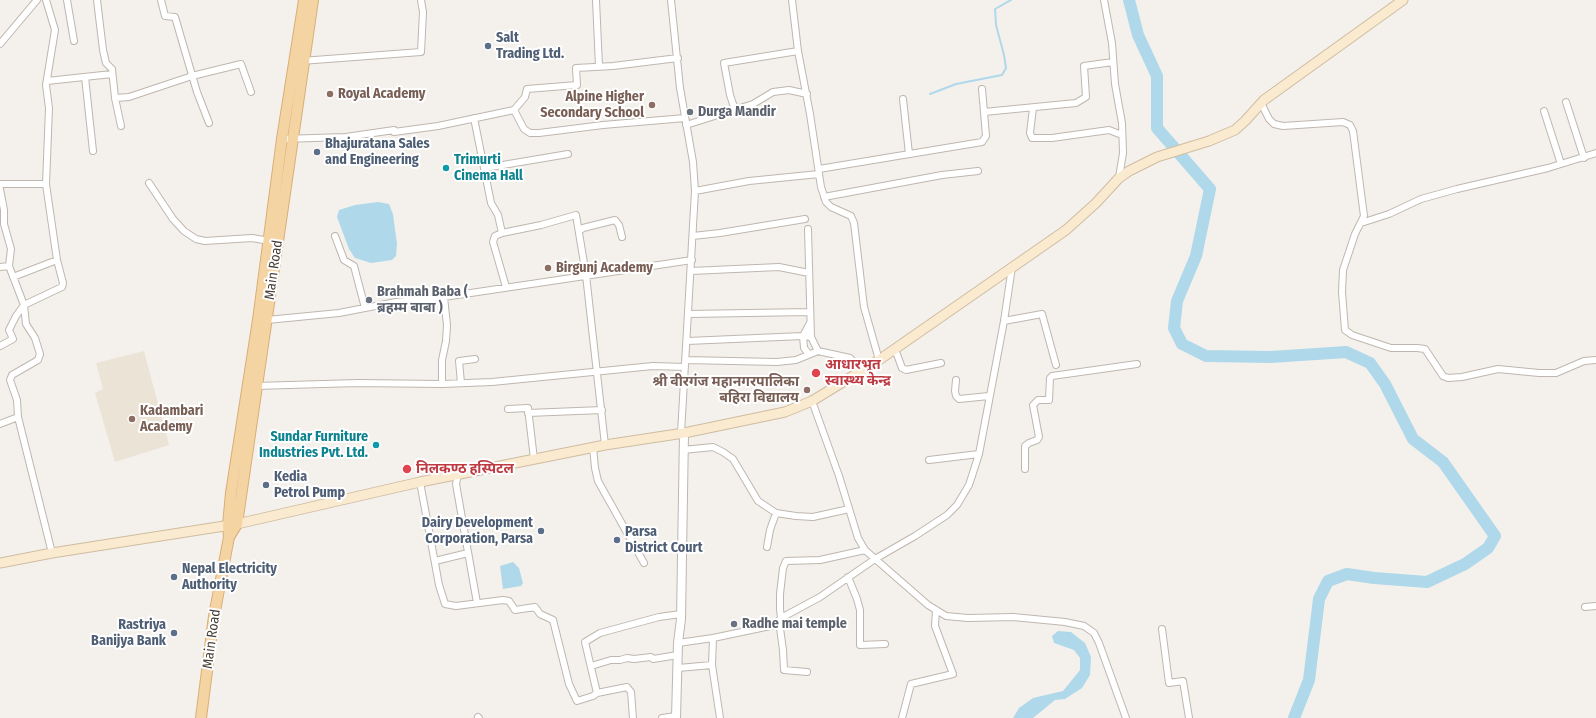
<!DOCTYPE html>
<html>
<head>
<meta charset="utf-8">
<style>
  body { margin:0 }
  canvas { display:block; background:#f4f0ec }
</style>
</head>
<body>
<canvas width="1596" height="718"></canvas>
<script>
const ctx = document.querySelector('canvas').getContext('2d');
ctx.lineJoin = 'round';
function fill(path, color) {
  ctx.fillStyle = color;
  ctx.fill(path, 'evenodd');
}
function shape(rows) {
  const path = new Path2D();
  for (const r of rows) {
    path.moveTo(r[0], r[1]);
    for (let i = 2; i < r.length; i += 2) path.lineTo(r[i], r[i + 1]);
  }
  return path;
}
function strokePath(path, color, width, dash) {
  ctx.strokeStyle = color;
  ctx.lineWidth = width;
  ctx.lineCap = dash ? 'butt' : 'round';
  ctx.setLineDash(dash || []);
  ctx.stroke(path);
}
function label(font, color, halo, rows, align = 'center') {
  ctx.font = font + ' "Fira Sans Condensed","Noto Sans Devanagari",sans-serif';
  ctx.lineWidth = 4;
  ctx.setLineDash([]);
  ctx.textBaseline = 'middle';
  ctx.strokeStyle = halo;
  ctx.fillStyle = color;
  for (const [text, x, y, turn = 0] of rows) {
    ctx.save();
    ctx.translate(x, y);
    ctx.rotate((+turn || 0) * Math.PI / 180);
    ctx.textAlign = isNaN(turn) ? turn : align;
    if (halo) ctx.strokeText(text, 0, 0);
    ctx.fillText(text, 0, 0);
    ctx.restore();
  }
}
fill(shape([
  [144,351,169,445,115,462,95,393,103,389,96,363]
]), '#ece3d7');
fill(shape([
  [378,202,389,204,393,214,397,244,396,256,392,260,371,263,355,258,349,249,337,217,339,210,355,205],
  [513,562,519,568,523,583,521,586,503,589,500,566],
  [1058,631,1071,632,1085,643,1091,657,1090,675,1082,688,1065,699,1055,700,1033,718,1013,718,1019,708,1033,698,1063,691,1080,670,1080,658,1074,650,1054,643,1052,636]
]), '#afd9ea');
strokePath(shape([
  [930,94,956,84,1002,75,1006,68,1004,55,996,25,995,9,1011,0]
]), '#afd9ea', 2);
strokePath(shape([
  [1129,0,1138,35,1157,76,1157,128,1210,189,1196,256,1177,301,1174,328,1182,344,1206,356,1271,357,1346,352,1370,363,1385,384,1413,439,1443,462,1495,536,1488,548,1465,564,1427,582,1374,578,1347,574,1328,581,1319,599,1309,680,1294,718]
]), '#afd9ea', 12);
const minor = shape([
  [67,0,74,41],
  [97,0,103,50,106,63,112,69,115,98,129,97,192,76,241,64,251,92],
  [161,0,165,16,175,17,197,92,209,123],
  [596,0,599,66],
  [671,0,680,88,693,162,695,191,681,433],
  [792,0,798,51,810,114,821,187,826,202,831,207,851,216,854,223,864,307,879,360],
  [1104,0,1112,43,1115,84,1122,123,1123,153,1119,178],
  [0,44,37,0],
  [301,61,421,52,423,12,421,0],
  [85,77,93,151],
  [47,81,112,74],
  [115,98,121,126],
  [903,99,909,154],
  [1566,102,1584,158],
  [1261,103,1269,119,1274,124,1283,126,1343,122,1350,125,1353,131,1364,216,1355,234,1343,270,1342,292,1345,330,1352,335,1391,348,1417,348,1425,349,1443,376,1448,378,1462,377,1498,369,1539,373,1556,373,1584,361,1596,360],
  [1033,108,1030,133,1032,138,1052,138,1109,130,1122,135],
  [514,110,524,129,530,133,539,133,603,125,685,118],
  [735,110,730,95,724,63,798,51],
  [1544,111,1561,164],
  [984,112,1076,103,1086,97,1084,66,1113,62],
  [474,118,491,203,498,215,502,233],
  [686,125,753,104,773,92,789,90,807,94],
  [282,139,346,137,394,130,394,132,438,126,514,110,525,97,527,89,577,85,576,68,613,66,678,58],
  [485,168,568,154],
  [819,169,982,142,986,136,982,89],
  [149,183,173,219,184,231,196,239,205,241,252,238,270,241],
  [0,184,46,184],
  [0,189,4,210,4,224,11,249,9,266,24,305,26,324,35,338,40,354,38,360,12,375,10,380,17,400,18,417,52,553],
  [695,191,749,181,819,174],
  [824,197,942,175,978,171],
  [1361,223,1389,214,1421,199,1457,189,1548,168,1596,153],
  [808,229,811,337,818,351],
  [579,231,583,228,615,220,619,225,622,237],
  [335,236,344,260,354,266,365,308],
  [693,236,720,233,805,219],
  [0,267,9,266],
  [691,271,779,267,809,273],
  [13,277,57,260],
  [506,287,493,242,495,236,502,233,541,225,576,215,586,275,605,445],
  [688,314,810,312],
  [267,320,339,313,396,302,444,297,692,260],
  [1004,321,1042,314,1056,365],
  [687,341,803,336,811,337],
  [0,346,13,339,9,330,16,316,24,305,62,287,63,283,57,260,46,184,49,108,46,85,55,30,46,0],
  [895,349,902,368,906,370,941,363],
  [809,354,804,348,803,336,810,323],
  [686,360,777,362,796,360,818,351,850,358,863,371],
  [956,380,955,391,956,396,959,399,989,396],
  [461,383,459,361,475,359],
  [442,384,442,360,446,341,447,325,444,297],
  [255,386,358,383,442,384,492,382,653,366,685,367],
  [812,401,839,476,858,538,865,550,928,605,946,616,968,618,1013,617,1065,622,1084,626,1094,633,1099,643,1126,718],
  [508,409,528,408,534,459],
  [528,413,602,410],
  [0,424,18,417],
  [593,447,595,468,598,481,644,563],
  [683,450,713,447,723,452,733,459,758,501,776,513,796,516,813,517,849,509],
  [929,460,979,454],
  [1025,469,1025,446,1029,443,1037,440,1039,437,1033,405,1038,400,1049,400,1050,378,1052,376,1137,364],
  [458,474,456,484,477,603],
  [420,482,439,585,445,604,456,606,503,600,509,601,515,610,535,607,540,614,553,620,569,684,577,701,593,696,597,693],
  [767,547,770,530,776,513],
  [435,561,468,553],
  [848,577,857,599,860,610,860,645,885,644],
  [1585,607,1596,606],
  [781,618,780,609,780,594,783,568,786,561,820,560,865,550],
  [779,621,783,650,784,670,807,672],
  [1162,629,1169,683,1183,681,1189,718],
  [713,638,712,665,720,718],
  [678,643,713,638,775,625,781,618,820,597,875,559,915,536,947,515,957,505,969,485,979,454,1004,321,1012,267],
  [591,666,611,660,620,660,627,658,634,659,651,657,653,659,678,655],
  [678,668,712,665],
  [478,717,479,718],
  [633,718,631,692,627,687,597,693,585,642,600,633,659,617,681,614],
  [662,718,676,716],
  [902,718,911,684,953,674,935,626,936,610]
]);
const tertiary = shape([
  [676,718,678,643,681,619,684,433]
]);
const secondary = shape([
  [0,563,52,553,237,524,420,482,605,445,684,433,785,412,812,401,879,360,1066,230,1096,203,1119,178,1129,171,1157,157,1209,141,1235,130,1245,121,1264,100,1403,0]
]);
const primary = shape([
  [229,537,237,524,313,0],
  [201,718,214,616,229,537,228,525,231,493,258,320,282,139,304,0]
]);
strokePath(minor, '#bfb7af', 8);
strokePath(tertiary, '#bfb7af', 10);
strokePath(secondary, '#cfbda0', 11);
strokePath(primary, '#d9ae75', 12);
strokePath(minor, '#fff', 6);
strokePath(tertiary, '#fff', 8);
strokePath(secondary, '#faead0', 9);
strokePath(primary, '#f5d4a4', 10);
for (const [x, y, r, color] of [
  [488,46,4,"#5c6f8a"],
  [330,94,4,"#8d6e63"],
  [652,105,4,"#8d6e63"],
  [690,112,4,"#6b7280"],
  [317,152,4,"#5c6f8a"],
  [446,168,4,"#0f9aa8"],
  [548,268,4,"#8d6e63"],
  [369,300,4,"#6b7280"],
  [816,373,5,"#e0444e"],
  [807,390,4,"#8d6e63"],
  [132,419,4,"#8d6e63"],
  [376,445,4,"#0f9aa8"],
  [407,469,5,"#e0444e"],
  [266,485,4,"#5c6f8a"],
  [541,531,4,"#5c6f8a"],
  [617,540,4,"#5c6f8a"],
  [174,577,4,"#5c6f8a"],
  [734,624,4,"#6b7280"],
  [174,633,4,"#5c6f8a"]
]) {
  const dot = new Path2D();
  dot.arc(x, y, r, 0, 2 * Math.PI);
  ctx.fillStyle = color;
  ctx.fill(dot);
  strokePath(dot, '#fff', 1.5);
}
label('bold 14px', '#4e5e75', '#fff', [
  ["Salt",496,38],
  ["Trading Ltd.",496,54],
  ["Bhajuratana Sales",325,144],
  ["and Engineering",325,160],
  ["Kedia",274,477],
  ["Petrol Pump",274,493],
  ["Dairy Development",533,523,"right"],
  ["Corporation, Parsa",533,539,"right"],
  ["Parsa",625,532],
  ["District Court",625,548],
  ["Nepal Electricity",182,569],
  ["Authority",182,585],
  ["Rastriya",166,625,"right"],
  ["Banijya Bank",166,641,"right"]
], 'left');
label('bold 14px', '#785e54', '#fff', [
  ["Royal Academy",338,94],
  ["Alpine Higher",644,97,"right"],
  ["Secondary School",644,113,"right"],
  ["Birgunj Academy",556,268],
  ["श्री वीरगंज महानगरपालिका",799,382,"right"],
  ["बहिरा विद्यालय",799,398,"right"],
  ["Kadambari",140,411],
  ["Academy",140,427]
], 'left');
label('bold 14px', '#5b616d', '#fff', [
  ["Durga Mandir",698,112],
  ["Brahmah Baba (",377,292],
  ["ब्रहम्म बाबा )",377,308],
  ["Radhe mai temple",742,624]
], 'left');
label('bold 14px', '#0d838f', '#fff', [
  ["Trimurti",454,160],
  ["Cinema Hall",454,176],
  ["Sundar Furniture",368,437,"right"],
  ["Industries Pvt. Ltd.",368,453,"right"]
], 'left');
label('14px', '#48413a', '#fff', [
  ["Main Road",274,270,-82],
  ["Main Road",212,639,-82]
]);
label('bold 14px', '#be3a42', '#fff', [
  ["आधारभूत",825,365],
  ["स्वास्थ्य केन्द्र",825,381],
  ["निलकण्ठ हस्पिटल",416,469]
], 'left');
</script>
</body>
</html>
